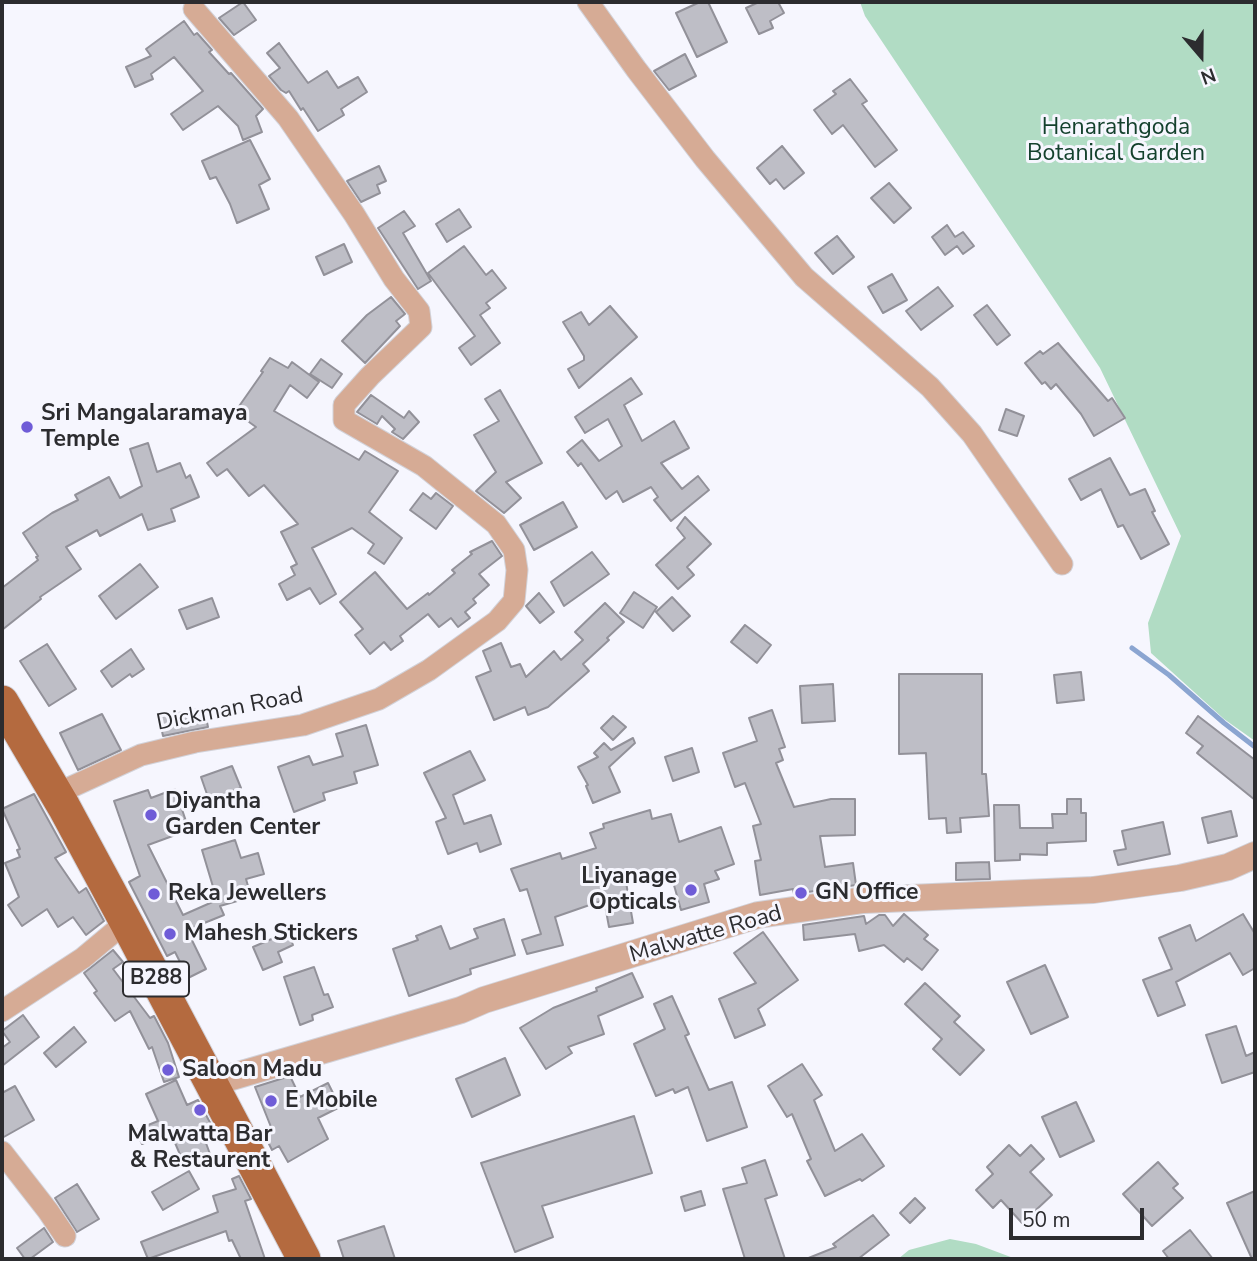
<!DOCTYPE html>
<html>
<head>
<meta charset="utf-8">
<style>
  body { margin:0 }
  #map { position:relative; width:1257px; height:1261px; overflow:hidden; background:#f6f6fe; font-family:"Nunito Sans",sans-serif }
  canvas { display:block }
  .frame { position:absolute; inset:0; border:4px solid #2c2c2f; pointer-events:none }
  .north { position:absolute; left:1166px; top:21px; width:70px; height:70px; -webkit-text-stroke:5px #f6f6fe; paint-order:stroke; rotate:160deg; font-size:19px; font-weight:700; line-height:28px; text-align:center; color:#2c2c2f }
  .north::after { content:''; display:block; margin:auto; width:24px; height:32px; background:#2c2c2f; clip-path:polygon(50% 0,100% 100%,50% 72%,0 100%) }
  .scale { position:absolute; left:1009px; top:1208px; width:135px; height:32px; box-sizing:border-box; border:4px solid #2c2c2f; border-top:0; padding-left:9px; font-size:21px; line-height:24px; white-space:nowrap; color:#2c2c2f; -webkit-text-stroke:5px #f6f6fe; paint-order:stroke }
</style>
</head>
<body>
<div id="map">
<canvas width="1257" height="1261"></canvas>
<div class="frame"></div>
<div class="north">N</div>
<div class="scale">50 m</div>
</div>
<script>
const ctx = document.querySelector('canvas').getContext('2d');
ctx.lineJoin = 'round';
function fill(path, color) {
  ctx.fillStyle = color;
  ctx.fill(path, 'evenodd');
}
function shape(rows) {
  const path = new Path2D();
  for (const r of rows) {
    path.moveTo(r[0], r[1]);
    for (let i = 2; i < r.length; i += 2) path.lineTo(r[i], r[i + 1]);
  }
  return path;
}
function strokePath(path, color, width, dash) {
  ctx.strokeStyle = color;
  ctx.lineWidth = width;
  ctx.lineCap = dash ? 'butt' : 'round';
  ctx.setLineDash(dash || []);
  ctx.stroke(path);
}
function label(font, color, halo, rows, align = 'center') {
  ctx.font = font + ' "Nunito Sans",sans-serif';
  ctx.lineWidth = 6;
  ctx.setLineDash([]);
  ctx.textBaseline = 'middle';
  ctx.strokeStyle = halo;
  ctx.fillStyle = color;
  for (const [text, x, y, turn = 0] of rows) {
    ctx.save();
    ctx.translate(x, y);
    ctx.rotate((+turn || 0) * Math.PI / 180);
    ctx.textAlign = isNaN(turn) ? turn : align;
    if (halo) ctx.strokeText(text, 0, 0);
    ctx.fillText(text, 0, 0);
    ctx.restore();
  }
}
fill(shape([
  [860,2,1255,2,1255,741,1224,719,1151,653,1148,623,1181,536,1100,368,865,16],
  [950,1239,976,1244,1016,1259,898,1259,909,1250]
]), '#b1dcc4');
strokePath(shape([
  [1132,648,1169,675,1224,723,1255,747]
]), '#8ba5d1', 5);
const building = shape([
  [243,2,256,20,234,35,219,18,243,2],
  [700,2,708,2,727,42,697,57,676,13,700,2],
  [759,2,778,2,784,13,770,21,773,28,759,34,746,8,759,2],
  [184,21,194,35,197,33,212,50,209,52,229,74,231,73,263,109,256,116,262,132,243,140,238,126,218,106,183,130,171,114,203,91,174,57,151,74,153,79,135,87,126,67,151,56,146,49,184,21],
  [279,43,308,83,327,71,338,88,358,77,367,92,341,109,344,115,318,131,303,108,301,110,289,91,286,93,281,90,269,76,280,68,267,53,279,43],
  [685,54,696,76,669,90,654,71,685,54],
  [850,79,867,101,862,104,897,150,875,167,843,125,832,134,814,110,836,94,833,91,850,79],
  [250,140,270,179,259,185,269,209,237,223,230,204,216,177,210,179,202,161,250,140],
  [782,146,804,173,784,189,776,179,770,184,757,168,782,146],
  [379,166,386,181,377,185,380,193,361,202,347,181,379,166],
  [889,183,911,208,894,223,871,198,889,183],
  [459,209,471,227,447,242,436,224,459,209],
  [404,211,415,226,403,233,431,281,418,289,378,228,404,211],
  [947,225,955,237,963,232,974,246,963,254,957,246,945,255,932,237,947,225],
  [837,236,854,257,833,274,815,253,837,236],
  [344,244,352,262,324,275,316,257,344,244],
  [464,246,486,275,492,270,506,288,486,303,490,308,480,315,500,343,471,365,459,348,475,336,428,273,464,246],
  [892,274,907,300,883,313,868,287,892,274],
  [938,287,953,306,921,330,906,311,938,287],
  [391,297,405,314,396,321,400,326,365,363,342,341,367,315,391,297],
  [987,305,1010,335,997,345,974,315,987,305],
  [610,306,637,337,579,388,568,369,584,360,584,356,563,322,581,312,589,325,610,306],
  [1058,343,1108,401,1112,398,1125,418,1094,436,1081,414,1056,384,1051,389,1045,382,1042,384,1025,363,1040,351,1043,354,1058,343],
  [270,358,288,368,292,362,319,382,307,398,290,385,274,411,359,460,365,451,398,471,369,512,402,538,384,564,368,553,374,544,352,528,312,548,336,594,320,604,310,588,287,600,279,584,295,575,291,567,297,564,281,532,298,524,264,485,249,496,227,469,217,476,207,463,256,427,235,412,263,372,261,371,270,358],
  [321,359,342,374,332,388,310,374,321,359],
  [631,378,642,394,624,405,642,441,674,421,689,448,661,463,682,489,698,476,709,490,671,521,654,500,658,497,651,487,623,502,617,491,606,499,581,463,578,466,567,452,582,440,599,461,622,446,608,419,585,433,575,417,631,378],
  [500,390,542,463,506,482,521,498,504,513,476,491,496,472,474,435,499,421,485,399,500,390],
  [371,395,404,418,409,411,419,422,403,439,392,432,395,429,382,416,377,424,357,412,371,395],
  [1006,409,1024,416,1017,436,999,430,1006,409],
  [148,443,157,472,180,463,186,478,190,475,199,497,171,509,175,521,148,530,142,514,100,536,97,530,66,547,81,569,40,597,41,599,2,630,2,588,38,560,36,557,38,556,23,533,52,513,78,500,75,495,109,477,120,498,142,486,130,449,148,443],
  [1110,458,1130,495,1145,489,1155,511,1152,512,1169,544,1141,559,1123,525,1118,527,1101,489,1081,500,1069,479,1110,458],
  [423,493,431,499,436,493,453,506,436,529,410,510,423,493],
  [563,502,577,527,534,550,520,525,563,502],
  [685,517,711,544,687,567,694,575,678,589,656,565,685,538,677,528,685,517],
  [492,541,502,556,479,574,489,585,473,599,476,603,465,612,470,618,458,627,451,618,439,627,428,614,400,636,403,641,391,650,384,642,370,654,355,635,363,629,340,602,375,572,407,609,428,593,429,595,455,573,452,570,472,554,470,552,492,541],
  [592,552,609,574,564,606,551,582,592,552],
  [140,564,158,587,116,619,99,596,140,564],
  [634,592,657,607,643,628,620,613,634,592],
  [539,593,554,612,540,623,526,606,539,593],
  [672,597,690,616,673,631,656,612,672,597],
  [212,598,219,617,187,629,179,610,212,598],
  [605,603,624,622,607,638,609,640,583,664,589,671,548,707,528,715,525,707,494,720,476,677,491,671,483,651,501,643,511,667,520,664,526,677,554,651,561,660,583,640,575,632,605,603],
  [745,625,771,645,757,663,731,642,745,625],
  [47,644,76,689,49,706,20,661,47,644],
  [131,649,144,669,132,677,130,674,112,687,101,671,131,649],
  [1081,672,1084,700,1057,703,1054,675,1081,672],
  [899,674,982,674,982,774,986,774,989,816,960,818,961,832,947,833,946,818,929,819,926,753,899,754,899,674],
  [833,684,835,721,802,723,800,686,833,684],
  [204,708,208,727,163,736,159,717,204,708],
  [772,710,785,747,779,749,783,760,776,763,794,807,831,799,855,799,855,835,820,836,825,867,853,863,856,885,794,894,793,889,760,895,755,861,761,860,753,826,761,824,745,783,735,787,723,753,757,741,749,718,772,710],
  [102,714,121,750,78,770,60,733,102,714],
  [613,716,626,727,613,740,601,728,613,716],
  [1198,716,1255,760,1255,800,1197,753,1203,746,1186,733,1198,716],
  [366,725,378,765,354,772,357,783,323,793,325,800,294,812,278,767,309,756,313,765,343,756,336,734,366,725],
  [633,738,635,743,609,767,620,792,593,803,586,786,588,785,578,767,598,757,594,753,604,743,611,750,633,738],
  [692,748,699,772,673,781,665,757,692,748],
  [470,751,485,780,453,795,464,824,491,815,501,844,480,852,477,843,448,854,436,822,446,818,424,773,470,751],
  [232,766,241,788,209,800,201,777,232,766],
  [175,789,189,830,148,845,183,915,217,900,202,850,235,840,241,858,258,853,264,874,246,879,251,897,220,906,224,915,187,930,206,969,188,978,175,952,167,956,129,882,140,876,114,801,148,790,151,798,175,789],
  [34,794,66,852,55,858,79,893,86,888,104,921,86,935,73,917,58,927,47,909,22,926,8,905,19,897,5,863,20,857,17,850,20,849,2,809,34,794],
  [1067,799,1081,799,1081,813,1086,813,1086,841,1047,843,1047,855,1020,854,1020,860,995,861,994,805,1019,805,1020,828,1053,828,1052,814,1067,814,1067,799],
  [650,810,652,819,671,814,679,842,721,827,734,864,715,871,719,879,704,884,709,902,681,910,670,871,626,882,633,923,609,927,604,900,555,917,563,945,527,954,522,940,541,934,527,889,520,891,511,869,560,853,562,859,596,848,590,833,604,828,603,824,650,810],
  [1231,811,1237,836,1208,843,1202,818,1231,811],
  [1163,822,1170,854,1118,865,1114,851,1126,849,1122,831,1163,822],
  [989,862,990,879,956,880,956,863,989,862],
  [904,914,928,935,924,939,938,950,922,970,907,958,904,962,884,945,859,951,855,934,804,940,803,925,864,916,866,924,879,915,885,915,893,926,904,914],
  [1243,914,1255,934,1255,968,1243,975,1230,953,1176,982,1185,1005,1158,1016,1143,980,1172,969,1159,938,1190,925,1196,941,1243,914],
  [504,919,515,955,470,969,471,974,409,996,393,949,418,940,416,936,441,926,450,949,478,938,474,929,504,919],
  [288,932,293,945,278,952,282,962,263,970,253,947,288,932],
  [763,932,798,980,758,1009,765,1025,735,1038,719,999,756,983,734,953,763,932],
  [113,950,123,962,113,969,150,1018,154,1016,168,1043,179,1077,164,1082,152,1047,149,1049,130,1011,115,1021,94,993,97,991,84,973,113,950],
  [1045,965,1068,1017,1031,1034,1007,982,1045,965],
  [314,967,324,995,328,994,333,1007,312,1015,313,1020,300,1025,284,977,314,967],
  [632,973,643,997,598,1016,604,1034,568,1047,572,1053,546,1069,520,1028,553,1008,597,991,596,988,632,973],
  [925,983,960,1016,954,1022,984,1050,960,1075,933,1049,942,1039,905,1004,925,983],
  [672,996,689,1034,685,1036,709,1090,732,1082,747,1127,707,1141,688,1087,675,1093,673,1089,656,1096,634,1044,665,1029,654,1004,672,996],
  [23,1015,39,1037,2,1066,2,1048,10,1042,2,1031,23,1015],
  [1236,1026,1246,1056,1255,1052,1255,1072,1222,1083,1206,1035,1236,1026],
  [74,1027,86,1042,56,1067,44,1053,74,1027],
  [505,1058,520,1095,472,1117,456,1079,505,1058],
  [802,1064,822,1095,814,1100,835,1151,862,1134,884,1166,862,1181,860,1179,825,1196,807,1161,811,1159,792,1114,787,1117,768,1086,802,1064],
  [290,1076,300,1097,328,1083,340,1107,318,1118,328,1139,288,1162,279,1146,272,1150,265,1136,273,1132,255,1087,290,1076],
  [176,1080,187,1105,198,1100,214,1130,203,1135,210,1154,184,1164,170,1131,142,1144,136,1130,158,1121,146,1094,176,1080],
  [15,1086,34,1120,2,1138,2,1093,15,1086],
  [1076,1102,1094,1141,1060,1157,1042,1117,1076,1102],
  [634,1116,652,1173,542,1206,553,1237,515,1252,481,1163,634,1116],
  [1009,1145,1020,1156,1031,1145,1044,1159,1030,1172,1052,1195,1022,1223,1001,1200,993,1208,976,1190,993,1174,987,1167,1009,1145],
  [765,1160,777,1195,765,1199,785,1259,745,1259,723,1189,747,1183,742,1168,765,1160],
  [1158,1162,1178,1184,1173,1188,1183,1198,1152,1226,1123,1194,1158,1162],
  [189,1171,199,1189,163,1210,152,1192,189,1171],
  [239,1176,251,1199,245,1201,265,1259,241,1259,232,1240,229,1241,226,1231,148,1259,141,1242,218,1212,213,1196,236,1189,232,1179,239,1176],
  [77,1184,99,1219,77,1232,55,1198,77,1184],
  [701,1191,705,1205,685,1211,681,1197,701,1191],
  [1255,1191,1255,1259,1252,1259,1227,1203,1255,1191],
  [915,1198,925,1208,910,1223,900,1213,915,1198],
  [873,1215,889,1235,858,1259,806,1259,836,1247,833,1244,873,1215],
  [384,1226,395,1259,344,1259,338,1241,384,1226],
  [44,1228,53,1242,30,1259,25,1259,17,1248,44,1228],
  [1190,1230,1213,1259,1169,1259,1163,1251,1190,1230]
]);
fill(building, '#bebec6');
strokePath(building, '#929199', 2);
const minor = shape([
  [588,2,636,69,705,159,804,277,930,387,972,434,1062,564],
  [56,794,141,755,195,742,303,725,379,699,429,670,497,621,514,601,517,570,514,550,496,524,424,466,344,420,344,405,370,376,421,327,419,311,394,279,354,214,288,118,194,9],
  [2,1011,83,958,126,922],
  [2,1152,48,1211,65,1236]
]);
const tertiary = shape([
  [211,1083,461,1010,484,1000,758,915,864,900,1093,890,1180,878,1228,867,1255,855]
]);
const primary = shape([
  [2,702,64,807,126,922,304,1259]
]);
strokePath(minor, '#d2d2d9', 23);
strokePath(tertiary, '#d2d2d9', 28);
strokePath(primary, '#d2d2d9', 35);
strokePath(minor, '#d6ab95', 21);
strokePath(tertiary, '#d6ab95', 26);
strokePath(primary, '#b46a3f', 33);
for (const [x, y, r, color] of [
  [27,427,7,"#6f5cd7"],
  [151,815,7,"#6f5cd7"],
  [691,890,7,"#6f5cd7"],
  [801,893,7,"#6f5cd7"],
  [154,894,7,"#6f5cd7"],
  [170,934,7,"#6f5cd7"],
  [168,1070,7,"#6f5cd7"],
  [271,1101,7,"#6f5cd7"],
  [200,1110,7,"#6f5cd7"]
]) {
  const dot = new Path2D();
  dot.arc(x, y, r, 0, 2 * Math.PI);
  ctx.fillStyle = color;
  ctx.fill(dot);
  strokePath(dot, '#f6f6fe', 2.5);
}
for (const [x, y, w] of [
  [156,979,66]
]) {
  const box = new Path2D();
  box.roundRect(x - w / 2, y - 17.5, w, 35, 5);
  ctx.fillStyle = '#f6f6fe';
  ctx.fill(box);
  strokePath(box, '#2c2c2f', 2);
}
label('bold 21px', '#2c2c2f', null, [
  ["B288",156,979]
]);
label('23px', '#14412d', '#f6f6fe', [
  ["Henarathgoda",1116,128],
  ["Botanical Garden",1116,154]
]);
label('bold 23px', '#2c2c2f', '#f6f6fe', [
  ["Sri Mangalaramaya",41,414],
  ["Temple",41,440],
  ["Diyantha",165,802],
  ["Garden Center",165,828],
  ["Liyanage",677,877,"right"],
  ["Opticals",677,903,"right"],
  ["GN Office",815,893],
  ["Reka Jewellers",168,894],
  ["Mahesh Stickers",184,934],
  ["Saloon Madu",182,1070],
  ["E Mobile",285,1101],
  ["Malwatta Bar",200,1135,"center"],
  ["& Restaurent",200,1161,"center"]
], 'left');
label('23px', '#2c2c2f', '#f6f6fe', [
  ["Dickman Road",230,710,-11],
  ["Malwatte Road",706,935,-16]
]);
</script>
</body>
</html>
